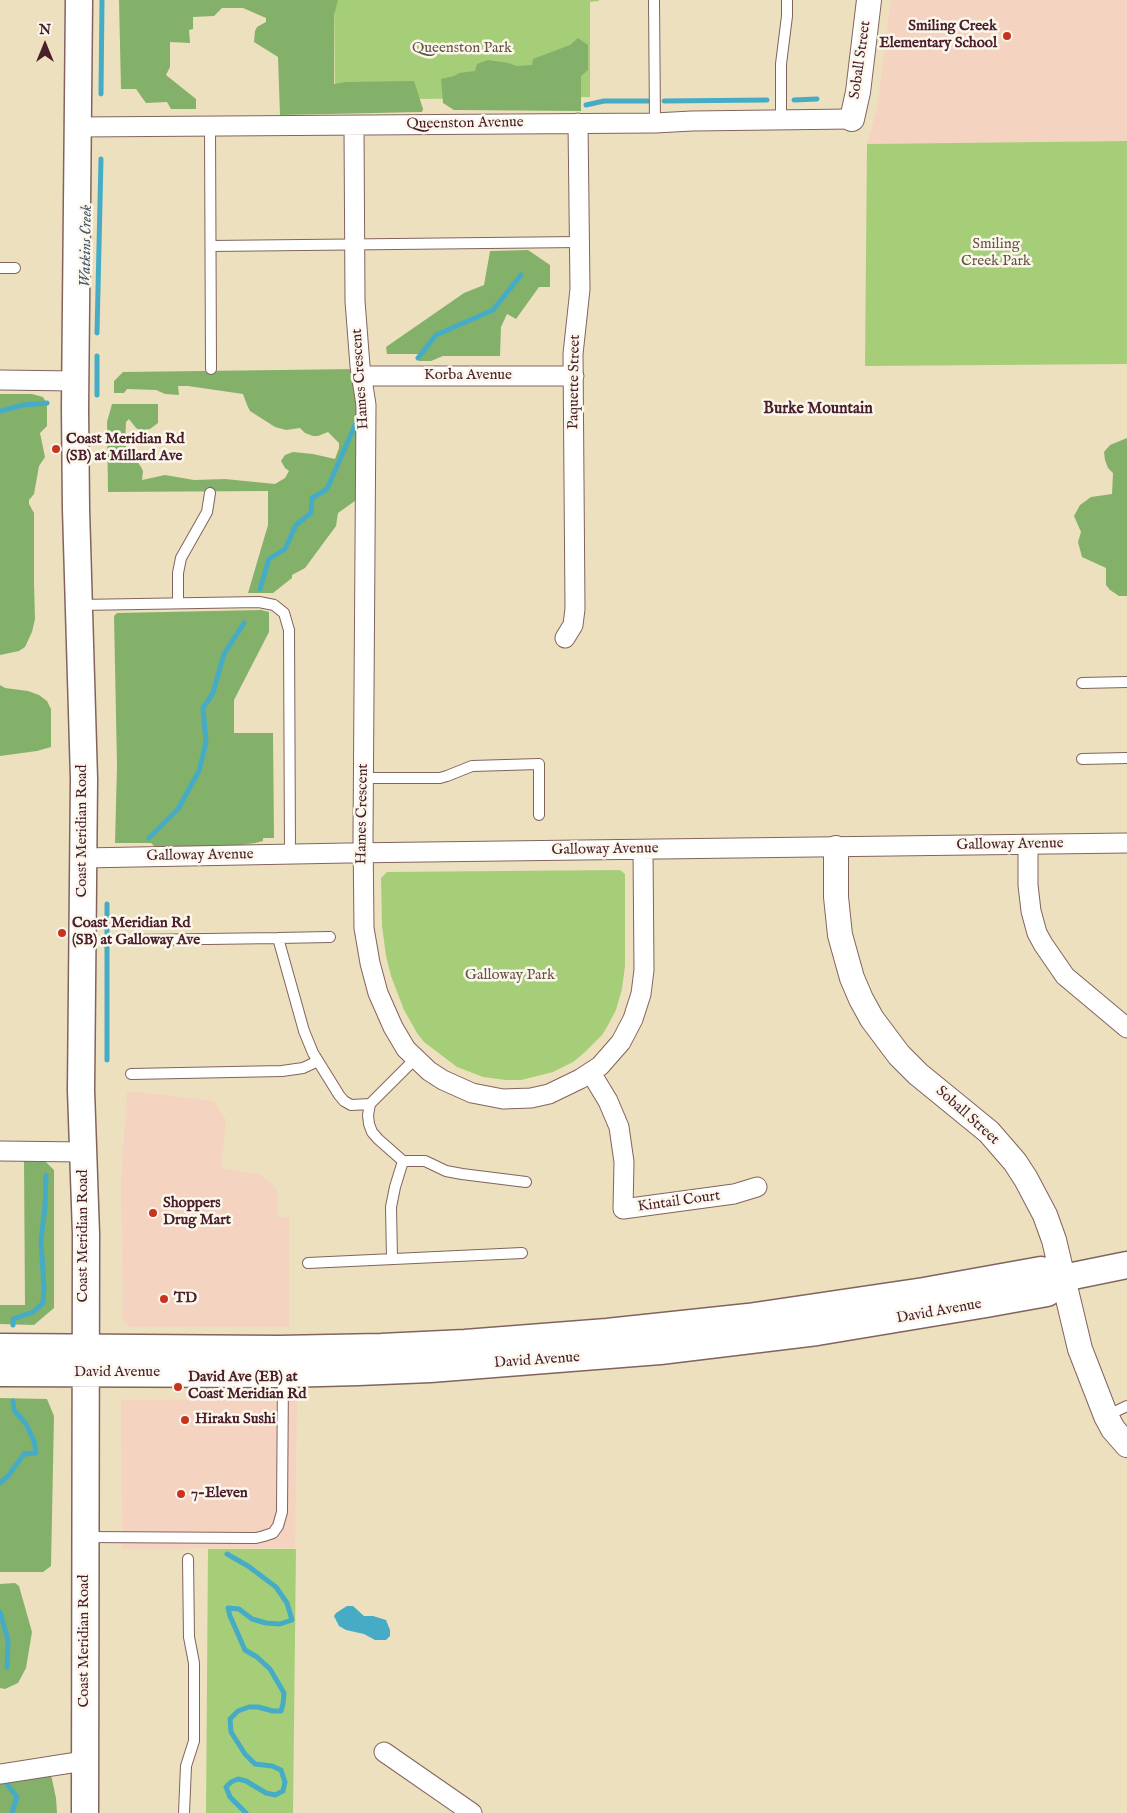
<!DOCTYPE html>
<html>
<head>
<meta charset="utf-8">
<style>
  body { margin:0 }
  #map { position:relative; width:1127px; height:1813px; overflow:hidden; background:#ede0be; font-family:"IM FELL English",serif }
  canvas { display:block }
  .north { position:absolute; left:20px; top:20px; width:50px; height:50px; -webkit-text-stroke:4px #fbf7ec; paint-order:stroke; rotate:0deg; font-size:14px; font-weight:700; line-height:20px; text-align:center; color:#4a1f2b }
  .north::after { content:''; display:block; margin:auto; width:18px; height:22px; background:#4a1f2b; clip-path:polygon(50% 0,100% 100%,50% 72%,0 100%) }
</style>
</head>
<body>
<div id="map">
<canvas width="1127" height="1813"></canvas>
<div class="north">N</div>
</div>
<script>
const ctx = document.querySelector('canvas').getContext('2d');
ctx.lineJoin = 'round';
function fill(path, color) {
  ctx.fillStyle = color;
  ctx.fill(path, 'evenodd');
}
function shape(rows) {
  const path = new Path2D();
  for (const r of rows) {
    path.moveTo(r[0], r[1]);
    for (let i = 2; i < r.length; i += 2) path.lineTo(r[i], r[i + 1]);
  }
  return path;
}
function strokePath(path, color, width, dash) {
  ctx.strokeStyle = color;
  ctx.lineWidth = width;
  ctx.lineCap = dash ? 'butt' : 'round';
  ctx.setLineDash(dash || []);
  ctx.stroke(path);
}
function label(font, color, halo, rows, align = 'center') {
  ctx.font = font + ' "IM FELL English",serif';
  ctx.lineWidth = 5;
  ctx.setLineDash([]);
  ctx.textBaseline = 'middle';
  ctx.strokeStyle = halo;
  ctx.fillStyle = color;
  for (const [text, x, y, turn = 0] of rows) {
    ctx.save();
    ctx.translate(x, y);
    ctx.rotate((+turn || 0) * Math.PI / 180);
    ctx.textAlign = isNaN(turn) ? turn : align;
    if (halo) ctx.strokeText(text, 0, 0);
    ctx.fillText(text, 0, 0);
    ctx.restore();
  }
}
fill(shape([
  [891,0,1127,0,1127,141,867,144,877,110],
  [127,1091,214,1101,226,1120,221,1168,260,1174,277,1189,277,1217,289,1217,289,1327,129,1327,123,1320,121,1182],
  [297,1399,295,1548,122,1549,121,1400]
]), '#f4d3c0');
fill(shape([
  [334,0,599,0,599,1,590,2,590,97,335,100],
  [1127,141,1127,364,865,366,867,144],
  [620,870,625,874,625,966,622,989,616,1010,607,1027,602,1035,584,1053,573,1062,553,1072,521,1080,506,1080,483,1077,457,1067,424,1042,417,1033,404,1010,391,976,386,956,382,926,381,878,387,872],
  [208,1549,296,1549,293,1813,206,1813]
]), '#a6ce79');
fill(shape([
  [119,0,338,0,334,15,334,84,346,82,414,81,423,109,422,112,280,115,278,57,254,42,255,31,257,27,266,22,266,18,243,8,222,8,214,16,193,17,193,29,189,30,190,43,170,42,170,67,166,75,196,99,196,109,171,109,167,102,146,103,136,89,121,89],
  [578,38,588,45,588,70,581,76,581,111,454,110,443,103,441,79,454,76,459,73,475,71,477,64,488,60,508,63,517,66,532,65,533,59,570,45],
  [528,250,550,265,550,287,539,287,516,319,507,314,501,327,500,356,443,356,431,361,419,361,418,354,387,354,386,347,464,293,484,285,490,251],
  [357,369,359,498,338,513,336,526,305,568,292,575,292,578,273,593,248,593,268,525,268,491,108,492,107,422,112,404,158,404,158,423,150,429,140,430,136,428,129,419,126,422,125,443,129,460,137,461,141,467,143,471,142,480,165,475,194,480,225,479,275,484,285,478,289,471,285,468,281,461,285,455,293,452,313,454,335,459,339,448,339,443,328,432,318,436,313,436,305,433,300,428,286,430,275,427,250,411,247,405,243,394,188,386,178,386,179,395,165,394,156,390,127,389,124,393,114,393,114,381,123,372],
  [0,394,32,394,43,397,47,404,47,426,40,433,45,457,39,466,34,494,29,500,29,504,34,513,34,583,35,619,32,632,25,647,19,651,0,655],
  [1127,438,1127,596,1119,596,1110,590,1106,585,1106,568,1082,557,1078,542,1081,532,1074,516,1080,505,1091,497,1112,494,1113,473,1108,468,1105,460,1104,452,1110,445],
  [261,610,269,612,269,632,234,700,234,733,273,733,274,838,263,838,263,841,255,843,227,847,157,849,151,843,115,843,117,766,114,616,117,613],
  [0,685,5,688,28,691,39,695,47,701,51,709,51,747,37,751,0,756],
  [24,1161,45,1161,54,1170,54,1308,34,1325,0,1324,0,1305,25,1305],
  [0,1398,47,1399,54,1416,51,1566,43,1572,0,1572],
  [15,1583,19,1586,32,1632,26,1668,18,1683,5,1689,0,1688,0,1584],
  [50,1770,56,1798,57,1813,0,1813,0,1772]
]), '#84b169');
fill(shape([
  [347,1606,353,1606,364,1616,373,1616,386,1620,390,1630,390,1636,386,1640,375,1640,364,1634,346,1630,339,1626,334,1616,336,1613]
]), '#46acc6');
strokePath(shape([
  [101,94,102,0],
  [794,100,817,99],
  [664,101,767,100],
  [586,105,604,101,648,101],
  [97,333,101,159],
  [418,358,436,335,493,310,521,275],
  [97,395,97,356],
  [0,411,23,405,47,403],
  [260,589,269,559,285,549,296,525,311,513,312,498,327,489,356,423],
  [149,838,178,809,199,771,206,742,203,708,213,693,224,654,244,623],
  [107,904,107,1060],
  [13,1325,13,1319,33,1312,43,1303,44,1287,41,1240,45,1207,46,1175],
  [0,1483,8,1476,24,1454,36,1453,34,1441,26,1424,14,1410,13,1401],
  [227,1554,248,1566,276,1587,287,1603,292,1620,280,1624,266,1623,252,1619,239,1609,228,1608,230,1616,245,1650,257,1657,270,1669,284,1693,283,1704,281,1711,273,1711,258,1707,249,1707,238,1711,230,1719,231,1732,245,1754,255,1764,272,1766,281,1770,285,1782,283,1791,275,1795,266,1793,246,1781,238,1779,231,1782,226,1787,230,1797,246,1813],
  [0,1612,8,1640,7,1667],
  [6,1783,17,1797,12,1813]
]), '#46acc6', 5);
const service = shape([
  [654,0,655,123],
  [781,119,781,64,787,16,787,0],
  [210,127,211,369],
  [211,246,579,242],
  [0,268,15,268],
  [178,603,178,573,181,558,207,512,210,493],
  [79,605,259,602,274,605,284,613,289,630,290,854],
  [1082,683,1127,682],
  [1082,759,1127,758],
  [364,778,440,778,447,776,472,766,539,764,539,815],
  [278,938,330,937],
  [135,940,278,938,304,1031,313,1053,339,1095,344,1101,351,1105,370,1104,368,1115,369,1124,372,1132,378,1139,403,1161,425,1161,446,1171,462,1174,526,1182],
  [131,1074,282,1071,303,1068,318,1061],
  [370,1104,416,1058],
  [392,1258,391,1207,395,1187,403,1161],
  [308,1263,522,1253],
  [1106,1416,1127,1406],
  [86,1537,256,1538,264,1536,273,1533,278,1526,282,1512,283,1375],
  [184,1813,186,1766,194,1741,194,1663,189,1637,188,1559]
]);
const minor = shape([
  [354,126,355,301,360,366,366,405,363,836,364,928,370,963,378,993,393,1027,406,1049,429,1071,443,1080,472,1093,503,1099,531,1098,549,1094,580,1079,600,1066,621,1042,633,1019,641,994,644,970,643,850],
  [78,127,655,123,692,121,852,119],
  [362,376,574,376],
  [0,380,75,381],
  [565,638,573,625,575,609,573,354,580,289,578,123],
  [1028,845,1028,885,1031,911,1037,933,1043,944,1065,976,1127,1028],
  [83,858,348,853,1127,843],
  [591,1073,608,1101,619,1127,624,1162,623,1209,734,1194,757,1187],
  [0,1151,83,1152],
  [384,1752,472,1813],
  [0,1774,84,1761]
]);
const tertiary = shape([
  [852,119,858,92,869,0],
  [836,848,836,897,840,935,852,978,861,999,872,1019,899,1055,918,1074,989,1132,1015,1162,1026,1179,1045,1215,1054,1240,1080,1349,1106,1416,1113,1429,1127,1445]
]);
const secondary = shape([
  [79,0,75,408,76,509,84,779,81,1090,86,1234,85,1813],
  [0,1347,279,1349,381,1347,465,1343,607,1332,748,1317,924,1291,1041,1270,1053,1272,1063,1278],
  [0,1373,283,1374,358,1372,430,1369,660,1351,817,1332,986,1304,1047,1293,1055,1288,1063,1278,1127,1265]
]);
strokePath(service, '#83635e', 12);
strokePath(minor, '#83635e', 21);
strokePath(tertiary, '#83635e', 26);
strokePath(secondary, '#83635e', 29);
strokePath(service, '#fff', 10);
strokePath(minor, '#fff', 19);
strokePath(tertiary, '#fff', 24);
strokePath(secondary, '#fff', 26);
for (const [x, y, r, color] of [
  [1007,36,5,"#c8321e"],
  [56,449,5,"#c8321e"],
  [62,933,5,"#c8321e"],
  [153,1213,5,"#c8321e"],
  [164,1299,5,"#c8321e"],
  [178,1387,5,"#c8321e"],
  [185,1420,5,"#c8321e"],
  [181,1494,5,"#c8321e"]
]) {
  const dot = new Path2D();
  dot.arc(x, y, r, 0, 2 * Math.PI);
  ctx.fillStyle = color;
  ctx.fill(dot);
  strokePath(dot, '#fbf7ec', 2);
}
label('bold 15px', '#4a1f2b', '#fbf7ec', [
  ["Smiling Creek",997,27,"right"],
  ["Elementary School",997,44,"right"],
  ["Coast Meridian Rd",66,440],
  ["(SB) at Millard Ave",66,457],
  ["Coast Meridian Rd",72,924],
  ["(SB) at Galloway Ave",72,941],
  ["Shoppers",163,1204],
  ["Drug Mart",163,1221],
  ["TD",174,1299],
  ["David Ave (EB) at",188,1378],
  ["Coast Meridian Rd",188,1395],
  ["Hiraku Sushi",195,1420],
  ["7-Eleven",191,1494]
], 'left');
label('15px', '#665442', '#fbf7ec', [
  ["Queenston Park",462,49],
  ["Smiling",996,245],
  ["Creek Park",996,262],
  ["Galloway Park",510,976]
]);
label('15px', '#4a1f2b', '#fbf7ec', [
  ["Soball Street",861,60,-82],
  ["Queenston Avenue",465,124,-1],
  ["Korba Avenue",468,376],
  ["Hames Crescent",361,379,-94],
  ["Paquette Street",575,382,-89],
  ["Hames Crescent",363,814,-89],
  ["Coast Meridian Road",83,831,-90],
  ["Galloway Avenue",1010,845,-1],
  ["Galloway Avenue",605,850,-1],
  ["Galloway Avenue",200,856,-1],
  ["Soball Street",967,1116,42],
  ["Kintail Court",679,1202,-8],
  ["Coast Meridian Road",84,1236,-90],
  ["David Avenue",939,1312,-10],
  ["David Avenue",537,1361,-4],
  ["David Avenue",117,1373],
  ["Coast Meridian Road",85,1641,-90]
]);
label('italic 16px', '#485769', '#fbf7ec', [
  ["Watkins Creek",87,246,-89]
]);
label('bold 16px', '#4a1f2b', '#fbf7ec', [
  ["Burke Mountain",818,410]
]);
</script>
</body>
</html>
